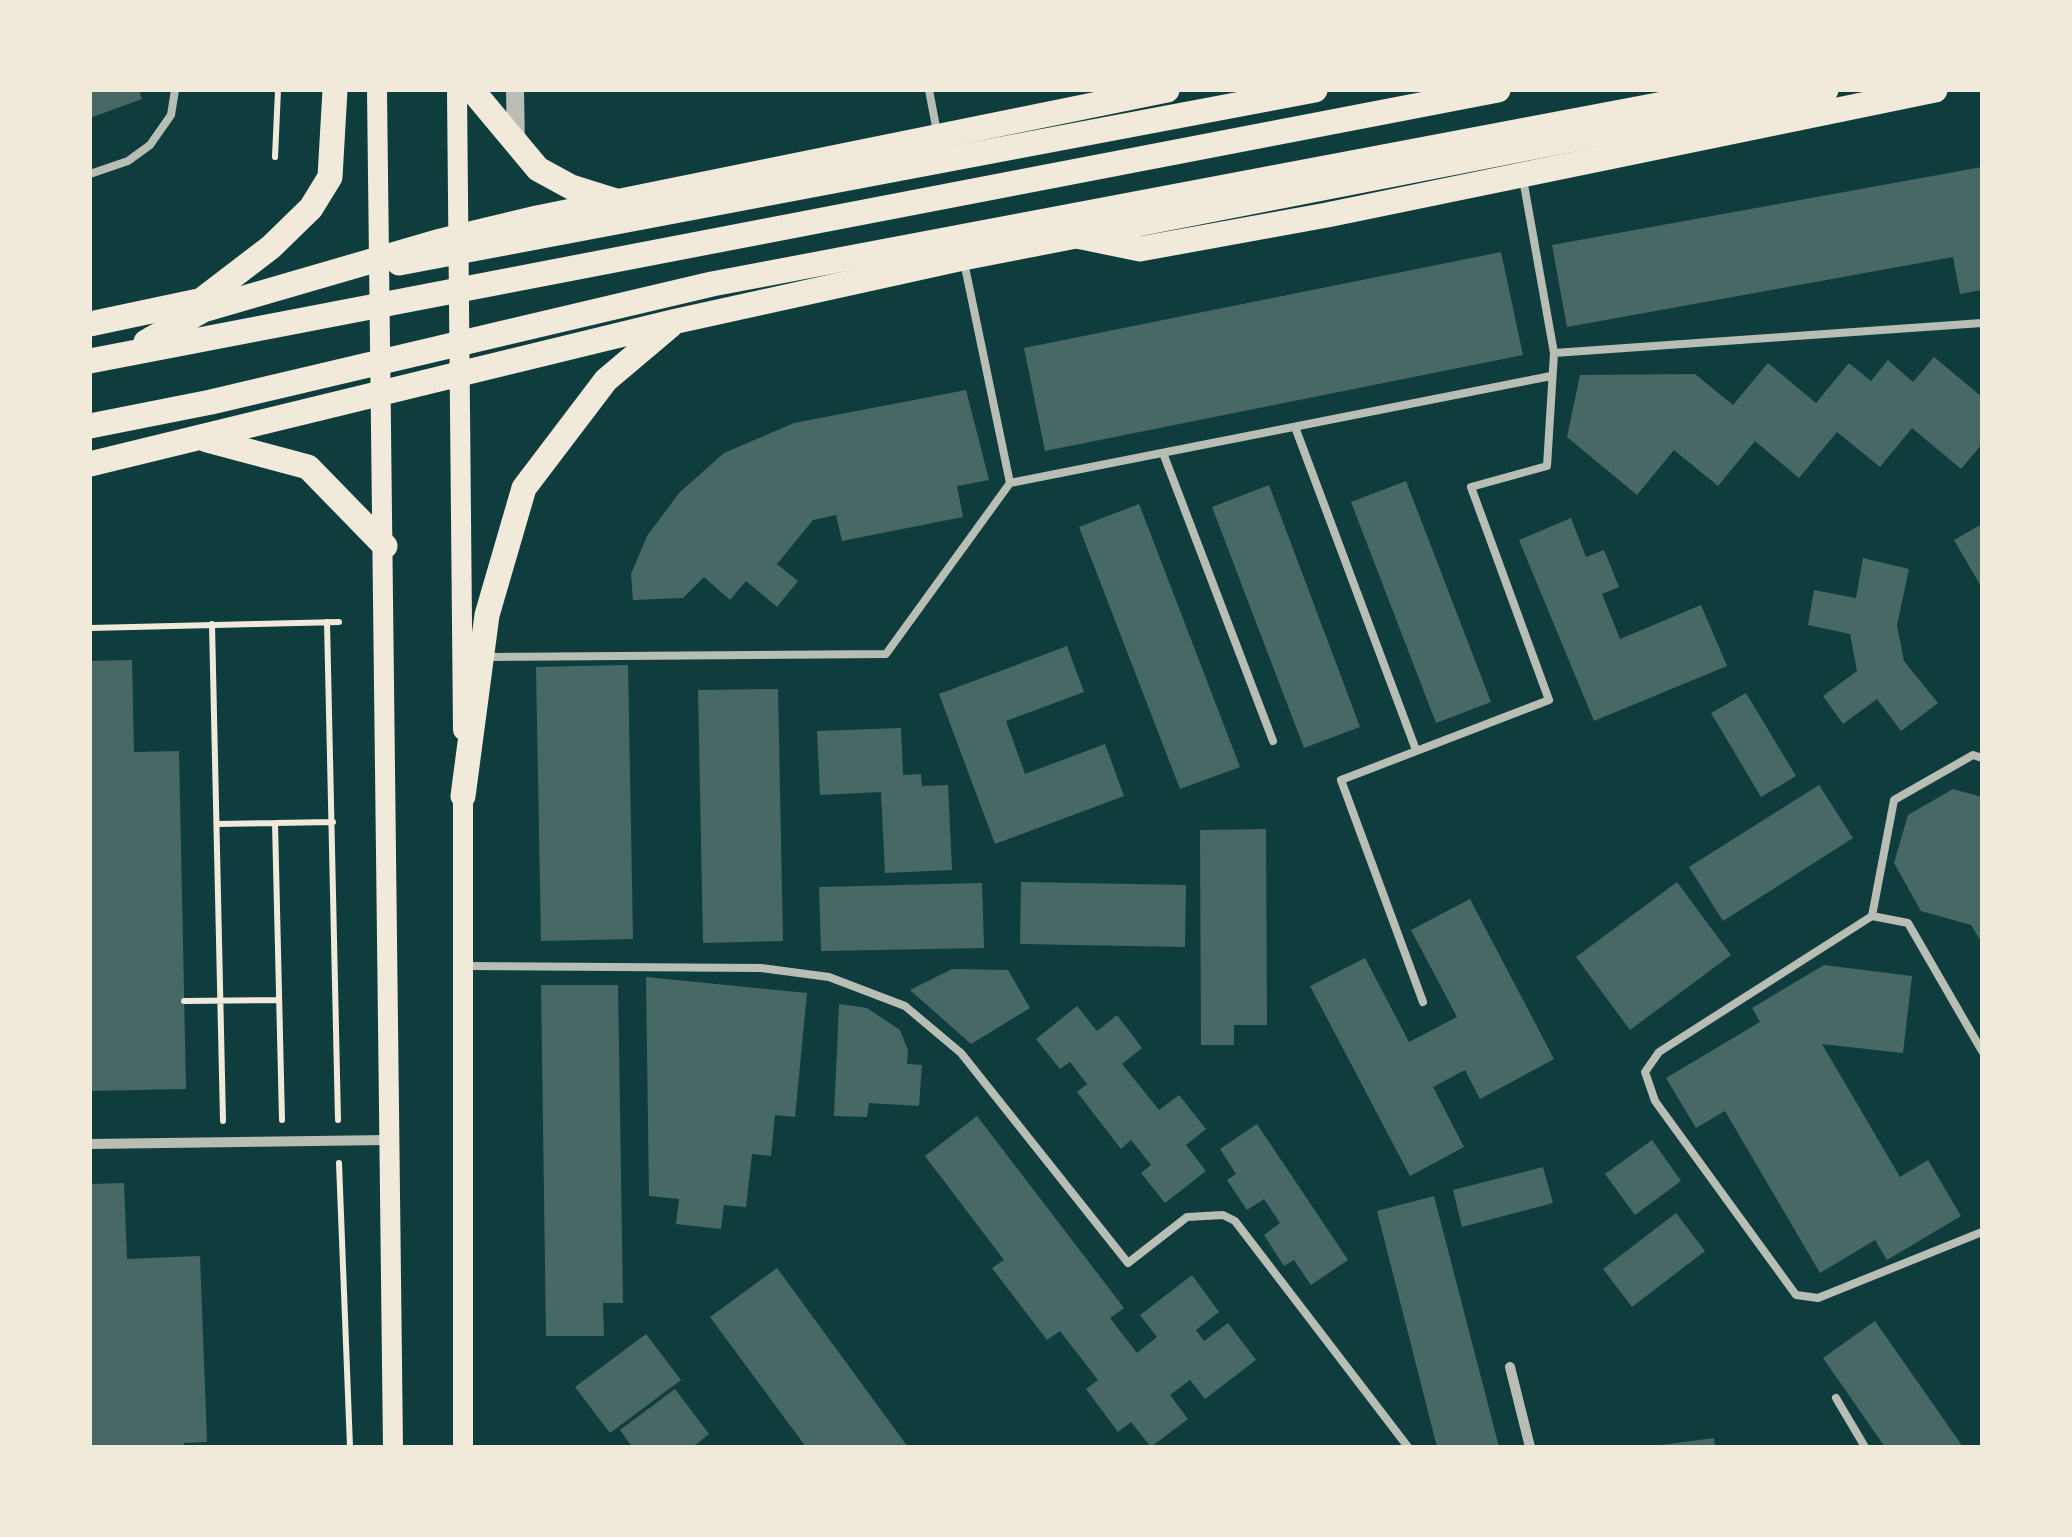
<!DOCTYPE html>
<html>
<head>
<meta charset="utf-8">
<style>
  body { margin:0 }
  #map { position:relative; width:2072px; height:1537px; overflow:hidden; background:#0f3d3e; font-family:Cabin,sans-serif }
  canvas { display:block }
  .frame { position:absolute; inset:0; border:92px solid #f1e9da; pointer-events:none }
</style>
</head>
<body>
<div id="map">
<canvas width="2072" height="1537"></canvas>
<div class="frame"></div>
</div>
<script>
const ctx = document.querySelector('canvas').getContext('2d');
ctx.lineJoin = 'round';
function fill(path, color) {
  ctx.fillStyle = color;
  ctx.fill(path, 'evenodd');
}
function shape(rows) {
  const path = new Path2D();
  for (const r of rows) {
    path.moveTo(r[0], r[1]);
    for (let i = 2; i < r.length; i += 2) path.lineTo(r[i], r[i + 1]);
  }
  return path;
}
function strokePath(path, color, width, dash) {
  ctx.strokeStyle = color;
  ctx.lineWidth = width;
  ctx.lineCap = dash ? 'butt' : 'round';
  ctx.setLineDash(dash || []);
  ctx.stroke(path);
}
fill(shape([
  [90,90,139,90,142,99,90,118],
  [1982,167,1982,290,1960,294,1953,257,1567,327,1552,245],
  [1501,252,1523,355,1045,451,1024,348],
  [1934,357,1982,397,1982,444,1961,469,1912,428,1880,467,1837,432,1799,478,1755,441,1718,486,1674,450,1637,495,1567,437,1580,375,1695,374,1733,405,1768,363,1816,403,1849,363,1871,381,1888,360,1913,382],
  [966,390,989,480,957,486,963,517,842,541,836,515,813,520,777,564,798,581,777,607,746,581,730,600,704,577,683,598,633,600,631,574,647,536,679,493,724,453,794,423],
  [1406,481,1491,702,1436,723,1351,502],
  [1269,485,1360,727,1304,748,1212,507],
  [1139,504,1240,767,1180,789,1079,527],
  [1571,518,1586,557,1604,550,1619,587,1602,594,1620,639,1701,605,1727,666,1594,721,1519,540],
  [1982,524,1982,588,1954,540],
  [1863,558,1909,569,1897,625,1904,661,1938,703,1901,731,1877,699,1843,724,1823,696,1857,671,1850,634,1808,625,1814,590,1856,598],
  [1067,646,1084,692,1006,721,1025,774,1105,744,1124,796,995,844,939,694],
  [132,660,134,752,179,751,186,1089,90,1091,90,661],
  [628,665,633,939,541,941,536,667],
  [778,689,783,941,703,943,698,690],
  [1746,693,1796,776,1761,797,1711,713],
  [901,728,903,775,921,774,922,786,948,785,952,870,885,873,881,792,820,795,817,731],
  [1819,785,1853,838,1723,921,1689,867],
  [1953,789,1982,797,1982,943,1971,925,1921,911,1894,863,1908,815],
  [1266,829,1267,1025,1234,1025,1234,1045,1201,1045,1200,830],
  [1021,882,1186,885,1185,947,1020,944],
  [1677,882,1731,955,1630,1030,1576,957],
  [982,883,984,948,821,951,819,887],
  [1470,899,1554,1059,1480,1099,1465,1070,1433,1087,1464,1147,1410,1176,1310,986,1365,958,1409,1042,1457,1017,1411,930],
  [1824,965,1912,976,1903,1053,1822,1044,1900,1177,1928,1160,1961,1216,1887,1260,1875,1240,1820,1273,1725,1111,1696,1128,1666,1078,1760,1022,1752,1008],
  [952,969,1008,970,1030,1008,971,1044,910,990],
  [646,977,807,993,795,1117,775,1115,771,1156,752,1154,746,1207,724,1205,721,1229,676,1224,679,1199,649,1196],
  [541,985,618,985,623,1303,603,1303,604,1336,546,1336],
  [839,1004,867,1008,900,1030,908,1050,907,1064,922,1065,919,1106,869,1103,867,1117,834,1116],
  [1077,1006,1097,1031,1117,1015,1142,1048,1122,1064,1159,1110,1179,1095,1206,1129,1186,1145,1206,1171,1165,1203,1141,1173,1151,1165,1131,1140,1121,1149,1077,1092,1087,1084,1070,1062,1060,1069,1036,1039],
  [977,1116,1124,1308,1110,1318,1137,1353,1157,1337,1140,1315,1192,1275,1219,1312,1196,1330,1204,1341,1228,1323,1256,1360,1205,1399,1190,1380,1170,1395,1188,1419,1151,1447,1131,1422,1118,1432,1086,1389,1098,1380,1060,1331,1047,1340,992,1268,1004,1260,925,1156],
  [1257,1124,1348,1260,1311,1285,1294,1260,1284,1266,1264,1235,1280,1223,1264,1199,1247,1210,1227,1180,1236,1174,1220,1149],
  [1652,1140,1681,1181,1635,1215,1605,1174],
  [1543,1167,1553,1203,1462,1227,1453,1190],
  [124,1183,127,1259,200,1256,207,1442,184,1443,184,1447,90,1447,90,1184],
  [1434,1196,1499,1447,1437,1447,1377,1211],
  [1676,1213,1705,1251,1632,1307,1603,1269],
  [777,1268,908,1447,806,1447,710,1317],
  [1875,1321,1963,1447,1885,1447,1823,1358],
  [646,1334,681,1380,610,1433,575,1387],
  [675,1389,709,1434,693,1447,632,1447,620,1430],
  [1714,1438,1715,1447,1661,1447,1661,1445]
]), '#486865');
strokePath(shape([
  [275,157,278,90],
  [327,622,338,1120],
  [212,624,223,1121],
  [90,628,339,622],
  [275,823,282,1120],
  [217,824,333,822],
  [184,1001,279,1000],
  [339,1163,350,1447]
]), '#f1e9da', 6);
strokePath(shape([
  [929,90,937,132],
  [90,174,128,161,150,145,171,115,175,90],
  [1523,179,1554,353,1982,323],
  [1295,427,1416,750],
  [1163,453,1273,741],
  [1010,483,1551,376],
  [487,657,886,654,1010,483,964,262],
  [1982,758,1973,755,1894,800,1872,916,1659,1052,1645,1072,1655,1101,1796,1295,1818,1298,1982,1232],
  [1872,916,1908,923,1982,1051],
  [467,966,761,968,829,977,905,1006,961,1053,1128,1263,1187,1217,1223,1215,1235,1221,1408,1447],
  [1423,1002,1341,780,1549,700,1471,487,1547,466,1554,353],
  [1836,1398,1865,1447]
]), '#b8beb3', 8);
strokePath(shape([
  [90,1144,388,1140],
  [1510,1367,1530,1447]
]), '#b8beb3', 10);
strokePath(shape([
  [515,90,516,147]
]), '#b8beb3', 18);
strokePath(shape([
  [377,90,393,1447],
  [457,90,463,730],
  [463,1447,463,784]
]), '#f1e9da', 20);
strokePath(shape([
  [472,90,538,169,571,187,622,203],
  [399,263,1315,90],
  [203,299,271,247,311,208,330,177,335,90],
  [90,324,222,296],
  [207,440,308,467,385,546],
  [90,464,677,321,963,258,1826,90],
  [463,796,487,615,524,488,606,380,670,326]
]), '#f1e9da', 25);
strokePath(shape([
  [1072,235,1140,249,1327,215,1935,90],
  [146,342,203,310,437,242,537,218,1167,90],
  [90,361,1498,90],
  [90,426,211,402,712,284,1737,90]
]), '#f1e9da', 25);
</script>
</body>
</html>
